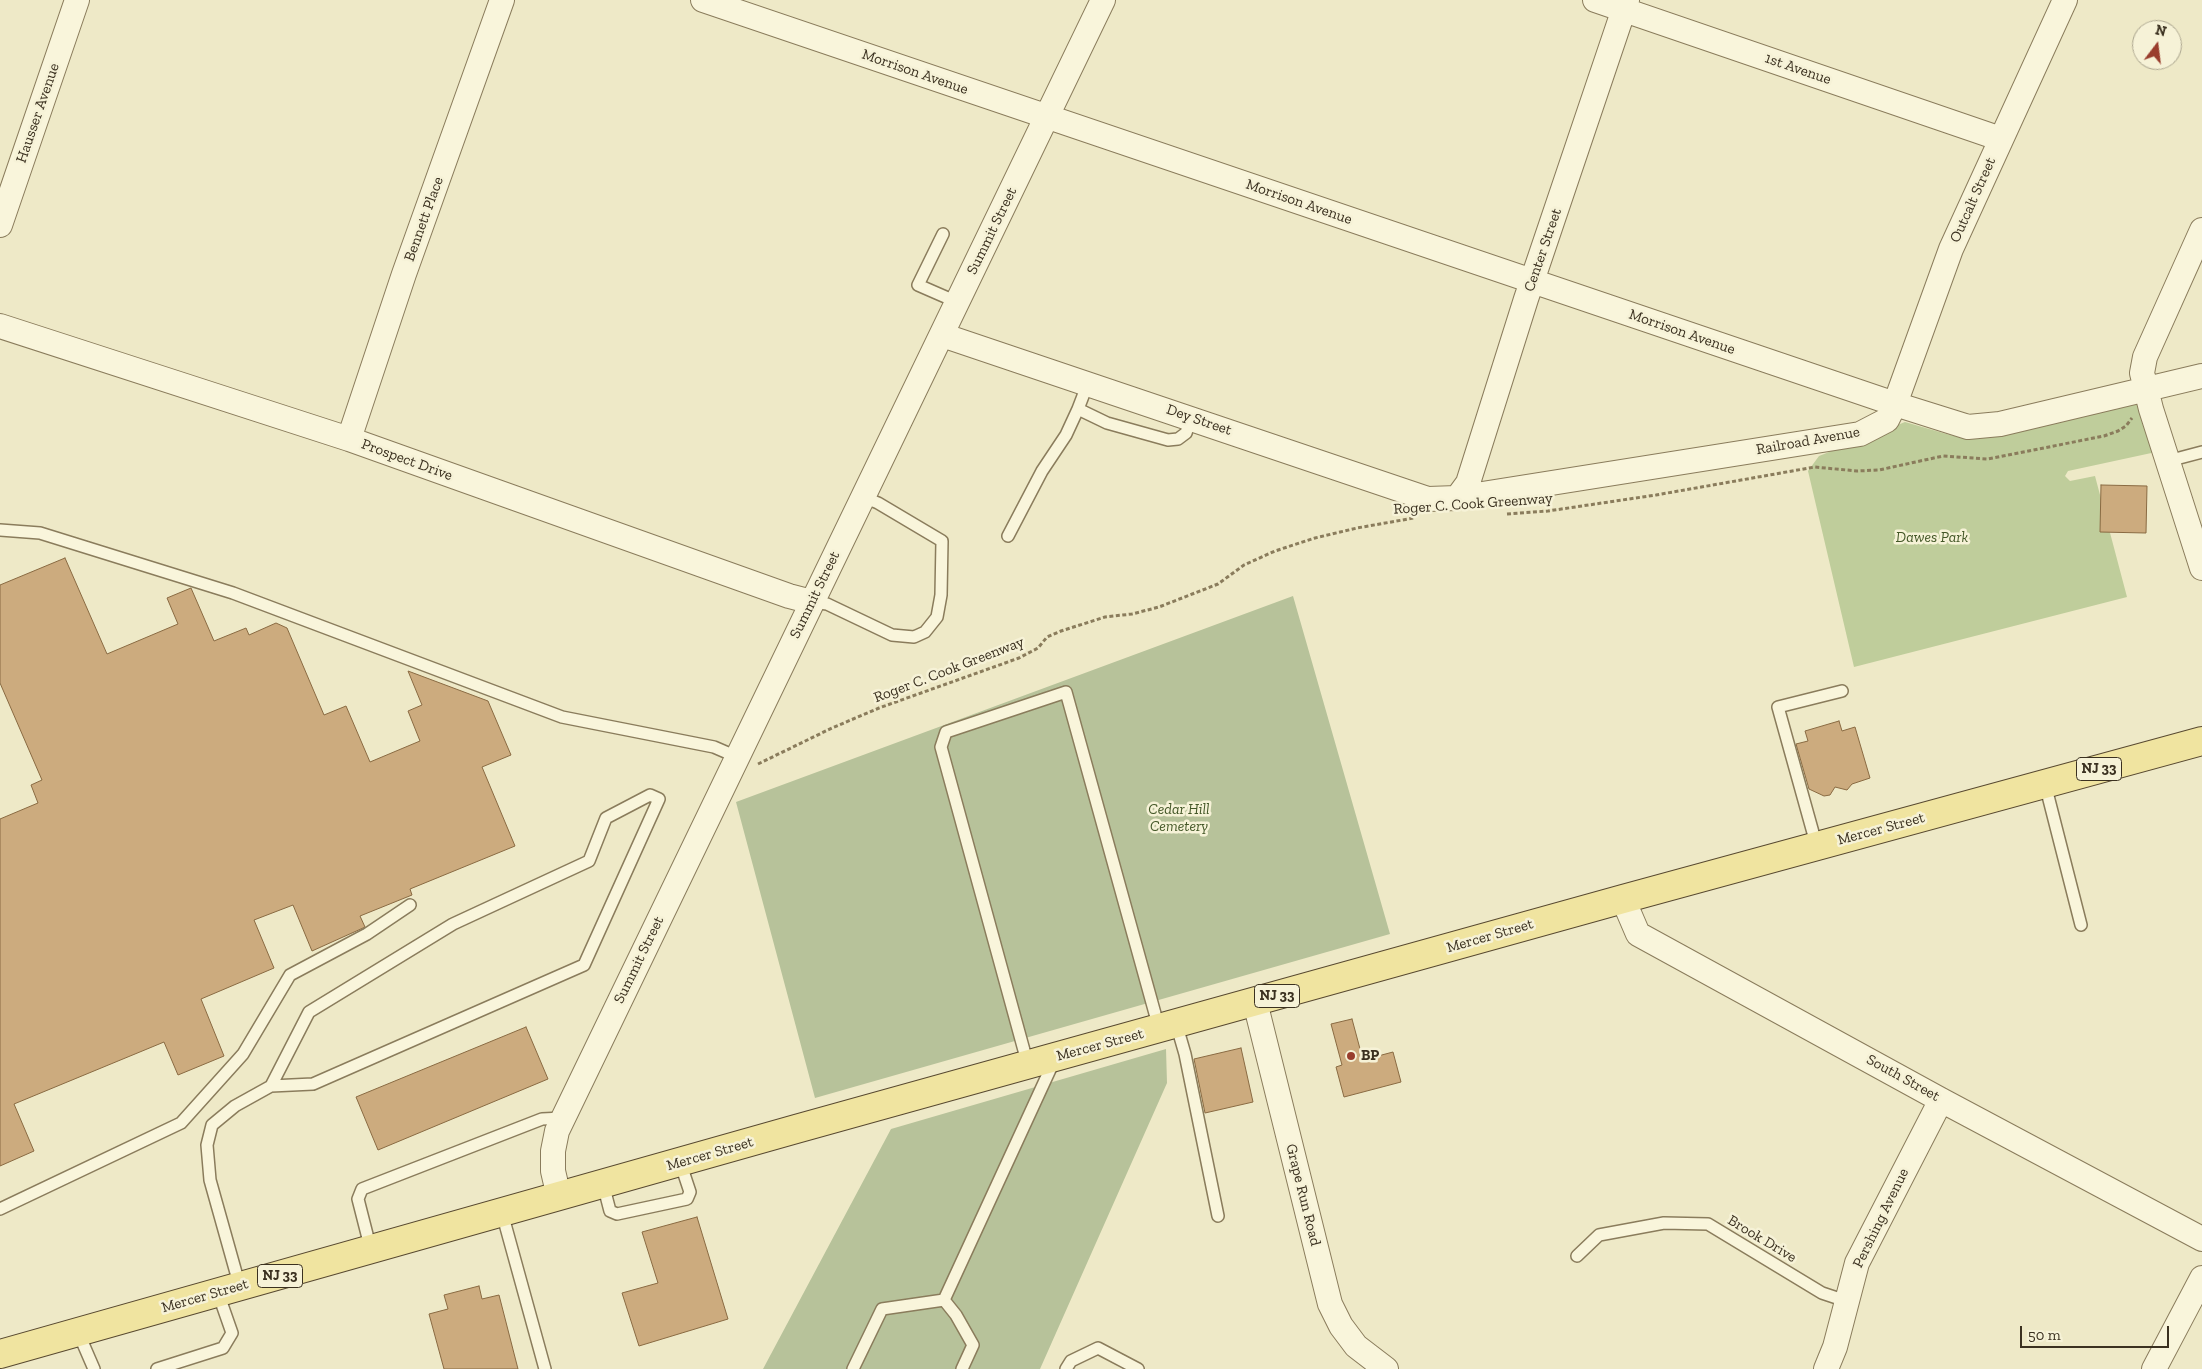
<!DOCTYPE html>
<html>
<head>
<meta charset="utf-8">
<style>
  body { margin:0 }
  #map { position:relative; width:2202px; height:1369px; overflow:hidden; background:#eee9c7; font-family:"Zilla Slab",serif }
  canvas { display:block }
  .north { position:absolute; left:2132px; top:20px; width:50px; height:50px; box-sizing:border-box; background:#f6f2d7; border:1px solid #aba58e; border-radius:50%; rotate:15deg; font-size:14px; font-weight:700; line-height:20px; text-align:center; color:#3b3120 }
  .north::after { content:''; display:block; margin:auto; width:18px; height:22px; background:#993d2d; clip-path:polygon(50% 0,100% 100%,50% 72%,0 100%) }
  .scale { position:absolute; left:2020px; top:1326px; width:149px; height:22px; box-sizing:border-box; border:2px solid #3b3120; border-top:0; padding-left:6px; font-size:15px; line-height:18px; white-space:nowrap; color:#3b3120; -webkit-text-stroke:4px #f6f2d7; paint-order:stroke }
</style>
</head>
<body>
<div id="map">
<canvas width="2202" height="1369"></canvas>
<div class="north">N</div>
<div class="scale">50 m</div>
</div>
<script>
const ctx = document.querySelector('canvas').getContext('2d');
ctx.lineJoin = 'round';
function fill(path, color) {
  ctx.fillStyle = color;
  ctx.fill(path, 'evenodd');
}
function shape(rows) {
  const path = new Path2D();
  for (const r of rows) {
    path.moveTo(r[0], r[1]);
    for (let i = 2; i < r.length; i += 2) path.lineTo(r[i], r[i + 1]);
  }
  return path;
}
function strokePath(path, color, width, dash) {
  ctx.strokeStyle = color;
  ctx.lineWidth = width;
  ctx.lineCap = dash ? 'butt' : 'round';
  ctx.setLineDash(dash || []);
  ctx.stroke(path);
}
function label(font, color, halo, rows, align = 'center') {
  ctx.font = font + ' "Zilla Slab",serif';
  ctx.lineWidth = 5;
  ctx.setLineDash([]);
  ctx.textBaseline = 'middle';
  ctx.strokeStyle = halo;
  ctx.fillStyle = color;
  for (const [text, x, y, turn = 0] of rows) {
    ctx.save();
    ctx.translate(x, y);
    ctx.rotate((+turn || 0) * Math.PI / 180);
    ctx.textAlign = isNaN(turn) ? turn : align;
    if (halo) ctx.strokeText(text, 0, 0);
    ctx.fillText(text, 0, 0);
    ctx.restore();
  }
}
fill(shape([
  [2140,402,2156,452,2068,471,2065,476,2070,481,2095,476,2127,597,1854,667,1808,471,1819,456,1905,422,1950,435,1968,438]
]), '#bfcd9b');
fill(shape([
  [1293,596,1390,934,815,1098,736,802],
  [1166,1049,1167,1083,1040,1369,763,1369,891,1129]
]), '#b7c29a');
const building = shape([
  [2101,485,2147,486,2146,533,2100,532,2101,485],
  [65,558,107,654,178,624,167,598,191,588,214,641,246,628,249,635,276,623,287,628,324,715,346,706,370,762,420,741,408,711,422,705,408,671,488,701,511,755,482,767,515,846,410,889,412,895,360,916,365,927,363,928,312,951,293,905,254,920,274,968,201,999,224,1056,178,1075,164,1042,14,1104,34,1151,0,1166,0,819,38,803,31,785,42,780,0,683,0,585,65,558],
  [1839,721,1842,731,1855,727,1870,778,1852,784,1847,790,1835,787,1830,795,1824,796,1809,789,1796,744,1808,741,1805,731,1839,721],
  [1352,1019,1363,1060,1393,1052,1401,1082,1344,1097,1336,1067,1342,1065,1331,1024,1352,1019],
  [526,1027,548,1079,378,1150,356,1097,526,1027],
  [1241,1048,1253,1102,1205,1113,1194,1059,1241,1048],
  [697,1217,728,1319,639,1346,622,1293,658,1283,642,1232,697,1217],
  [479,1286,482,1299,499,1295,518,1369,444,1369,429,1314,448,1309,444,1295,479,1286]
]);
fill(building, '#ccab7e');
strokePath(building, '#896a42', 1);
const service = shape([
  [943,234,918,285,957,302],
  [1088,383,1078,409,1107,423,1168,440,1178,439,1186,433,1191,418],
  [2168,461,2202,452],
  [0,530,40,533,233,593,562,717,714,747,737,757],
  [1008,536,1042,471,1066,435,1078,409],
  [812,602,827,604,892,635,914,637,925,632,937,617,941,595,942,541,878,503,863,497],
  [2045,784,2081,925],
  [1817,847,1778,707,1842,691],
  [1176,1023,1185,1054,1218,1216],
  [1028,1065,941,747,946,732,1066,692,1159,1028],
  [603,1184,610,1211,617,1214,687,1199,690,1192,680,1162],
  [0,1209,181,1123,243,1054,290,975,367,934,410,905],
  [502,1213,545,1369],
  [371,1250,358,1199,362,1189,542,1119,563,1118],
  [1577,1256,1599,1235,1664,1223,1708,1224,1822,1293,1846,1301],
  [240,1287,210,1180,207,1145,212,1125,235,1106,271,1086,309,1012,453,924,589,861,606,818,650,795,659,799,584,965,313,1084,271,1086],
  [944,1300,1054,1061],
  [944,1300,956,1315,973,1345,962,1369],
  [78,1332,94,1369],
  [157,1369,223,1348,232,1333,218,1293],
  [853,1369,882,1309,944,1300],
  [1066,1369,1071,1361,1098,1348,1138,1369]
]);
const minor = shape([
  [703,0,1895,404,1968,427,2000,424,2202,376],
  [1595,0,2001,139],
  [0,225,77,0],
  [2202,230,2145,357,2142,373,2151,409,2202,568],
  [0,326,349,439,789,596,812,602],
  [942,335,1428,499,1457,498,1860,434,1887,420,1895,404,1951,249,2065,0],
  [349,439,404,274,502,0],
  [1457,498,1468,483,1526,299,1627,0],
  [1623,899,1638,934,1941,1100,2202,1239],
  [1255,1002,1330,1304,1341,1326,1356,1346,1386,1369],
  [559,1197,553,1171,553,1151,557,1131,1103,0],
  [1826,1369,1835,1347,1857,1263,1941,1100],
  [2154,1369,2202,1278]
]);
const primary = shape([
  [0,1354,796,1129,1623,899,2202,741]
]);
strokePath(service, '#8a7c5c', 14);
strokePath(minor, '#8a7c5c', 26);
strokePath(primary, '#584930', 30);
strokePath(shape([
  [1507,514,1548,511,1656,495,1815,467,1857,471,1879,470,1943,456,1988,459,2104,436,2118,431,2126,426,2132,418],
  [758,764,832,728,879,708,1019,658,1038,648,1047,637,1061,631,1105,617,1132,614,1159,607,1218,584,1244,565,1275,551,1315,538,1357,528,1414,518]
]), '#8a7c5c', 3, [4, 2.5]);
strokePath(service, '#f9f5db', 11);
strokePath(minor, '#f9f5db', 24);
strokePath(primary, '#f0e4a0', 28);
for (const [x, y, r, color] of [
  [1351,1056,5,"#993d2d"]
]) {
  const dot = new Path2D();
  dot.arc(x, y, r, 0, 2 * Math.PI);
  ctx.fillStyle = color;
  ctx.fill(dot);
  strokePath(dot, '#f6f2d7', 2);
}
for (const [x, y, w] of [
  [2099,769,45],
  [1277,996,45],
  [280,1276,45]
]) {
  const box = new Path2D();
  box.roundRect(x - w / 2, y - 11.5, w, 23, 4);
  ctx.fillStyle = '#f6f2d7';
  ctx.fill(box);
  strokePath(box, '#3b3120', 1);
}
label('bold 14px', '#3b3120', null, [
  ["NJ 33",2099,769],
  ["NJ 33",1277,996],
  ["NJ 33",280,1276]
]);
label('15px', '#3b3120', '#f6f2d7', [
  ["1st Avenue",1798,69,19],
  ["Morrison Avenue",915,72,19],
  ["Hausser Avenue",38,113,-71],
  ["Outcalt Street",1973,200,-66],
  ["Morrison Avenue",1299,202,19],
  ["Bennett Place",424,219,-70],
  ["Summit Street",992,231,-64],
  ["Center Street",1543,250,-71],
  ["Morrison Avenue",1682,332,19],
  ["Dey Street",1199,420,19],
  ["Railroad Avenue",1808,441,-10],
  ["Prospect Drive",407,460,20],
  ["Roger C. Cook Greenway",1473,504,-4],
  ["Summit Street",815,595,-64],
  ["Roger C. Cook Greenway",949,670,-21],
  ["Mercer Street",1881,829,-15],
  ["Mercer Street",1490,936,-16],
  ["Summit Street",639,960,-64],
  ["Mercer Street",1100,1045,-15],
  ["South Street",1903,1078,29],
  ["Mercer Street",710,1154,-16],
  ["Grape Run Road",1303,1195,76],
  ["Pershing Avenue",1881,1218,-64],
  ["Brook Drive",1762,1239,31],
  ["Mercer Street",205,1296,-16]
]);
label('italic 15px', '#435727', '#f6f2d7', [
  ["Dawes Park",1932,538],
  ["Cedar Hill",1179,810],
  ["Cemetery",1179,827]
]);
label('bold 15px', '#3b3120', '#f6f2d7', [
  ["BP",1361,1056]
], 'left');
</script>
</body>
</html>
